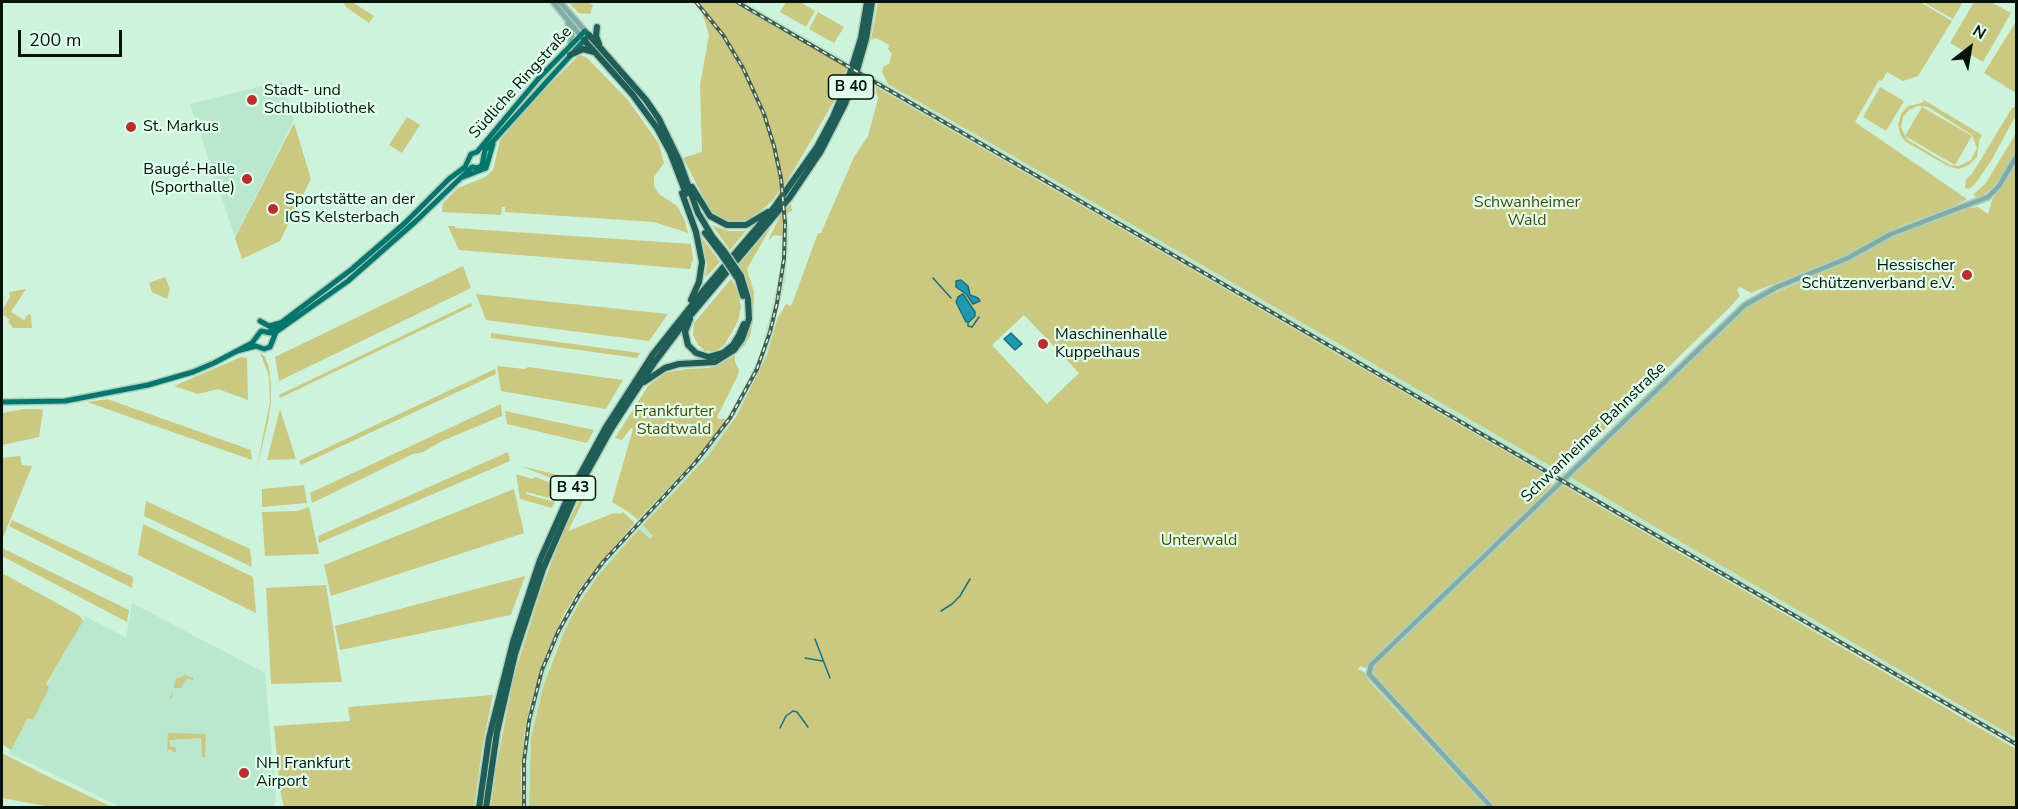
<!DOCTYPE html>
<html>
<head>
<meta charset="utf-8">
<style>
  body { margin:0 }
  #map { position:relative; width:2018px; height:809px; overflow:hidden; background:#cdf3dd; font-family:"Nunito Sans",sans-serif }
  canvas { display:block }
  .frame { position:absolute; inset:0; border:3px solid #06130b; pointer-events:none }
  .north { position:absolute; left:1940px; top:18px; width:60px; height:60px; -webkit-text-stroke:4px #e0feec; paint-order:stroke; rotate:31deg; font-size:16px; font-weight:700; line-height:24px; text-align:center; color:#06130b }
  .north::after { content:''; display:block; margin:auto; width:21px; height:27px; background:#06130b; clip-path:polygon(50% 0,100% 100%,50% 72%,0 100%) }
  .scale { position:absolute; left:18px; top:30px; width:104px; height:27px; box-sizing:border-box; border:3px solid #06130b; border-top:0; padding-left:8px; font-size:18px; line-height:21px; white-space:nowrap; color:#06130b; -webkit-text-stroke:4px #e0feec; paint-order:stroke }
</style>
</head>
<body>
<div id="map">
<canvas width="2018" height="809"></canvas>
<div class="frame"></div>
<div class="north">N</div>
<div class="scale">200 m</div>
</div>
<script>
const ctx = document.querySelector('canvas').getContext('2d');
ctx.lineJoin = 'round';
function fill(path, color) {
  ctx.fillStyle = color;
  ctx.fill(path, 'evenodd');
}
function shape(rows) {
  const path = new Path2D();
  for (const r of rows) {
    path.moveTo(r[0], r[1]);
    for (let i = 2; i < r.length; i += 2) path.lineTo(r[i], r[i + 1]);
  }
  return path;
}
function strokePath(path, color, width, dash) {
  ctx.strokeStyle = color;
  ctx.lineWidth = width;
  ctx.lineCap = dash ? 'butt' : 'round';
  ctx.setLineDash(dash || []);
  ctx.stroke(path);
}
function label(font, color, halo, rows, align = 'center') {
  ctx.font = font + ' "Nunito Sans",sans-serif';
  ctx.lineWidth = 4.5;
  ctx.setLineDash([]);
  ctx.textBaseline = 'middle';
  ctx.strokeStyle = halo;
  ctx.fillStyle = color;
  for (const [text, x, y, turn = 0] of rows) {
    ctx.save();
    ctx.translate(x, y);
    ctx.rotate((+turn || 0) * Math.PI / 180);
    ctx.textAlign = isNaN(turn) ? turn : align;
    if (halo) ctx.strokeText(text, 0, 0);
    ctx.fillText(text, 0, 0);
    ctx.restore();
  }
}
fill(shape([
  [732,2,745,2,848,62,846,67],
  [865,71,1570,477,2016,738,2016,747,863,79],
  [282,81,294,120,235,237,190,104],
  [788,212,789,242,785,284,767,355,751,390,726,431,708,456,644,525,653,535,650,539,639,529,597,577,578,605,552,658,544,684,531,738,529,807,522,808,522,753,529,708,535,683,555,633,573,600,601,562,695,460,720,429,738,401,761,352,780,273,783,215],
  [132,603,265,673,276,801,273,808,121,807,9,753,85,616,126,638]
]), '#bae8ce');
fill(shape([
  [343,2,352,2,374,16,369,23,346,7],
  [570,2,587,2,593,5,590,14,579,13,569,3],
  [699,2,732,2,848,68,836,98,788,180,772,201,754,217,743,221,730,221,717,216,709,208,683,158,702,152,700,85,709,35],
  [786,2,800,2,815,11,806,27,780,12],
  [878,2,1920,2,1952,21,1918,76,1903,81,1887,72,1882,81,1879,80,1855,122,1967,199,1954,206,1900,226,1849,254,1751,293,1740,287,1737,290,1740,296,1729,308,1561,472,888,84,882,72,883,67,889,64,892,54,888,49,889,45,876,38,871,40],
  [1923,2,1963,2,1953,19],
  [1974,2,1991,2,2011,13,1983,62,1950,43],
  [818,12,844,27,834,43,809,29],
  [2015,23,2016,24,2016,93,1984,73],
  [579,55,586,57,593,64,628,100,659,144,664,163,654,177,654,186,659,194,677,206,685,221,688,233,654,222,505,212,505,207,502,207,501,215,442,212,443,203,458,188,485,177,493,170,500,140,539,95],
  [875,86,1553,479,1550,487,1367,667,1365,668,1361,666,1358,669,1364,672,1369,681,1486,807,529,808,531,738,544,684,564,632,578,605,597,577,629,540,639,529,650,539,653,536,643,525,708,456,737,415,767,355,777,319,786,304,790,306,792,304,818,233,821,233,854,157,868,136,878,99],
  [963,294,975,316,969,322,962,315,958,297],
  [1024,315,1079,373,1047,404,992,345],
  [1880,87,1904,101,1886,131,1863,117],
  [1924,100,1982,135,1979,141,1977,157,1969,165,1959,169,1948,166,1906,142,1901,136,1898,125,1901,114,1908,106,1922,103],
  [1918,106,1928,107,1972,135,1977,148,1971,160,1959,166,1950,165,1908,140,1905,136,1955,165,1972,136,1922,107,1905,136,1901,127,1903,117,1909,110],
  [2016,106,2016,115,1991,161,1975,184,1969,189,1965,188,1966,179,1972,174,2012,108],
  [407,117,420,125,402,153,389,145],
  [294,123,311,179,280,241,242,259,235,238],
  [2016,133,2016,152,2003,174,1992,188,1979,198,1973,195,1986,183],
  [2016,164,2016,738,1570,477,1587,461,1590,462,1589,458,1735,315,1752,303,1839,265,1896,235,1970,208,1978,207,1988,214,1992,200],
  [791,204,792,211,783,215,782,236,774,235,768,241,781,214],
  [773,223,747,269,754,292,753,321,750,336,744,346,737,352,747,337,752,315,750,292,739,265],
  [712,225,728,231,746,231,730,250],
  [448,226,455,226,455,228,691,244,693,259,690,269,459,250],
  [702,238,720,262,705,278,707,264],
  [463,266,471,288,279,381,275,357],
  [165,277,170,289,167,299,152,292,149,283],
  [731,279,738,291,741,307,738,321,725,344,715,352,705,351,698,345,693,335,694,323],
  [26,289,11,312,24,320,28,314,31,315,32,328,13,328,8,321,10,320,2,314,2,311,10,297,9,292],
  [476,294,668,314,649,341,486,320],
  [471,303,472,306,280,398,279,395],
  [491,333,640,353,637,358,491,338],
  [260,352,265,357,269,367,271,385,271,402,268,422,256,471,270,402,269,376],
  [735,355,735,362,739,370,738,375,717,417,719,419,727,419,695,460,638,520,627,511,612,502,633,429,631,428,622,440,615,438,648,386,667,372,688,369,708,368,720,364],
  [241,357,247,358,248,400,218,389,198,394,174,386],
  [497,366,525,369,528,367,623,380,606,409,501,391],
  [495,369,496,374,301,465,299,461],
  [107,399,251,450,252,460,87,402],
  [501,404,502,416,442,441,423,452,413,454,312,503,310,493],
  [24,409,40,409,43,411,39,437,2,445,2,413],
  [280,409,296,459,267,460],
  [505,411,594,430,587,443,507,424],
  [508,452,510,461,319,543,318,536],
  [20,456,22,465,32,466,2,540,2,458],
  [521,466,566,477,572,475,568,483,563,483],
  [516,474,532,479,536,477,563,488,557,500,526,492,526,494,555,502,552,508,520,499],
  [304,485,307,503,262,507,262,489],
  [1563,485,2016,749,2016,807,1495,807,1376,680,1373,671,1377,661],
  [514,489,524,533,331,596,324,565],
  [581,497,584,499,568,531,614,513,619,514,623,512,635,523,601,562,581,587,564,614,545,657,529,708,524,737,521,773,522,807,491,807,496,769,513,679,540,593,561,537],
  [146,501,250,549,252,567,144,516],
  [309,507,319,554,265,556,262,512,297,511],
  [12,520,133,577,132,588,9,526],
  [143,524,253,577,256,613,138,555],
  [2,548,129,610,127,622,2,556],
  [2,573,80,616,83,621,46,684,49,688,33,720,28,718,11,750,2,744],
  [525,576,511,615,340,650,335,626],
  [326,585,342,682,271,684,266,588],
  [185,675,194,678,193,680,186,679,181,688,173,688,172,698,170,698,176,679],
  [493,695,483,743,474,807,284,807,280,790,274,726,350,721,348,707],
  [168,733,206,734,205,757,202,757,201,738,170,740,170,747,176,747,176,752,173,752,172,750,168,750,167,752],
  [2,753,47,776,112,807,51,807,2,798]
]), '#cbc881');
const water = shape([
  [961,280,968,286,970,295,978,298,980,301,973,304,966,294,956,287,956,281,961,280],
  [963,294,975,312,975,316,969,322,966,322,956,302,958,297,963,294],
  [1011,333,1022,344,1015,350,1004,339,1011,333]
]);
fill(water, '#1f99af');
strokePath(water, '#18717e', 1.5);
strokePath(shape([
  [933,278,951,298],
  [968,323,968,326,972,327,979,317],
  [941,611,952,604,960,596,970,579],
  [815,639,830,678],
  [805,658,822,661],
  [780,728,786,716,793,711,797,712,808,727]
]), '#18717e', 1.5);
const minor = shape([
  [553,2,581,36],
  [560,2,585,31],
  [568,23,572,34,570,46],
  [1492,808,1369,674,1371,665,1745,305,1777,287,1848,258,1891,234,1988,197,1999,186,2016,157]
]);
const major = shape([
  [463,177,486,168,493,144],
  [260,321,269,326,280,323],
  [237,351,256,346,264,349,270,347,276,332,348,281,415,222,472,167,478,168,482,165,485,150,589,35,585,31,539,78,477,152,471,154,465,167,449,179,405,223,352,269,269,332],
  [2,402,65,401,148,385,193,372,214,363,252,343,261,331,271,333]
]);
const highway = shape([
  [597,27,596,36,599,44],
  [589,35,646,100,659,119,679,160,698,213,712,236,724,251],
  [584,40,632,94,657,128,670,152,686,194],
  [570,55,583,49,594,52],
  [692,187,710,216,727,225,746,225,768,212],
  [682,193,696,232,702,262,699,282,691,300],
  [705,233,721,254],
  [738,279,743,296],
  [690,319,685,332,688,345,696,353,709,357,723,353,733,345,739,335,744,324],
  [644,382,665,368,679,364,715,362,734,350,742,339,749,319,748,299,741,276],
  [479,808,489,738,513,642,540,560,569,495,606,427,653,354,703,291,773,209,817,147,833,117,846,86,861,38,867,2],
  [486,808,497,732,515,654,543,569,579,487,611,429,654,363,685,322,790,197,821,151,845,104,856,74,866,39,872,2]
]);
strokePath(minor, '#adcfbb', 8);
strokePath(major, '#adcfbb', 8);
strokePath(highway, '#adcfbb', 9);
strokePath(minor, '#80aba6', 4.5);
strokePath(major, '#04766e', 5);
strokePath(highway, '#205d57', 6);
const rail = shape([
  [737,2,2016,744],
  [524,808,524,761,529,721,542,670,558,632,580,593,603,562,695,463,730,418,757,369,770,332,777,303,784,259,785,223,781,178,774,146,764,114,743,68,723,35,696,2]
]);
strokePath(rail, '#475c4f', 4);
strokePath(rail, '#e0feec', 1.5, [4.5]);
const highwayBridge = shape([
  [724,251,741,276],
  [721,254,738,279]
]);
strokePath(highwayBridge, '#adcfbb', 9, []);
strokePath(highwayBridge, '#205d57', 6);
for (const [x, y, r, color] of [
  [252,100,6,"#bc2d2e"],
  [131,127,6,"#bc2d2e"],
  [247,179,6,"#bc2d2e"],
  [273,209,6,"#bc2d2e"],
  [1967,275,6,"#bc2d2e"],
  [1043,344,6,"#bc2d2e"],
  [244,773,6,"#bc2d2e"]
]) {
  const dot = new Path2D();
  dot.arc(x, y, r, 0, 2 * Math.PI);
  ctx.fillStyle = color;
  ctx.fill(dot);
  strokePath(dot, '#e0feec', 2);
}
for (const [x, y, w] of [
  [851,87,45],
  [573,488,45]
]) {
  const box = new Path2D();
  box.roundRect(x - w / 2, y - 12, w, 24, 4.5);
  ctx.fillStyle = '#e0feec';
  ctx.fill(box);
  strokePath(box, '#06130b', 1.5);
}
label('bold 15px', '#06130b', null, [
  ["B 40",851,87],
  ["B 43",573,488]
]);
label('16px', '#06130b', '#e0feec', [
  ["Südliche Ringstraße",521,83,-48],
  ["Schwanheimer Bahnstraße",1594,433,-44]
]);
label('16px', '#06130b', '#e0feec', [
  ["Stadt- und",264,91],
  ["Schulbibliothek",264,109],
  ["St. Markus",143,127],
  ["Baugé-Halle",235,170,"right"],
  ["(Sporthalle)",235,188,"right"],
  ["Sportstätte an der",285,200],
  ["IGS Kelsterbach",285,218],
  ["Hessischer",1955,266,"right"],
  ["Schützenverband e.V.",1955,284,"right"],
  ["Maschinenhalle",1055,335],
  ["Kuppelhaus",1055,353],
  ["NH Frankfurt",256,764],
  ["Airport",256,782]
], 'left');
label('16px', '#4e4b0a', '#e0feec', [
  ["Schwanheimer",1527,203],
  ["Wald",1527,221],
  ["Frankfurter",674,412],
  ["Stadtwald",674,430],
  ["Unterwald",1199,541]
]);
</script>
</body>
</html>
